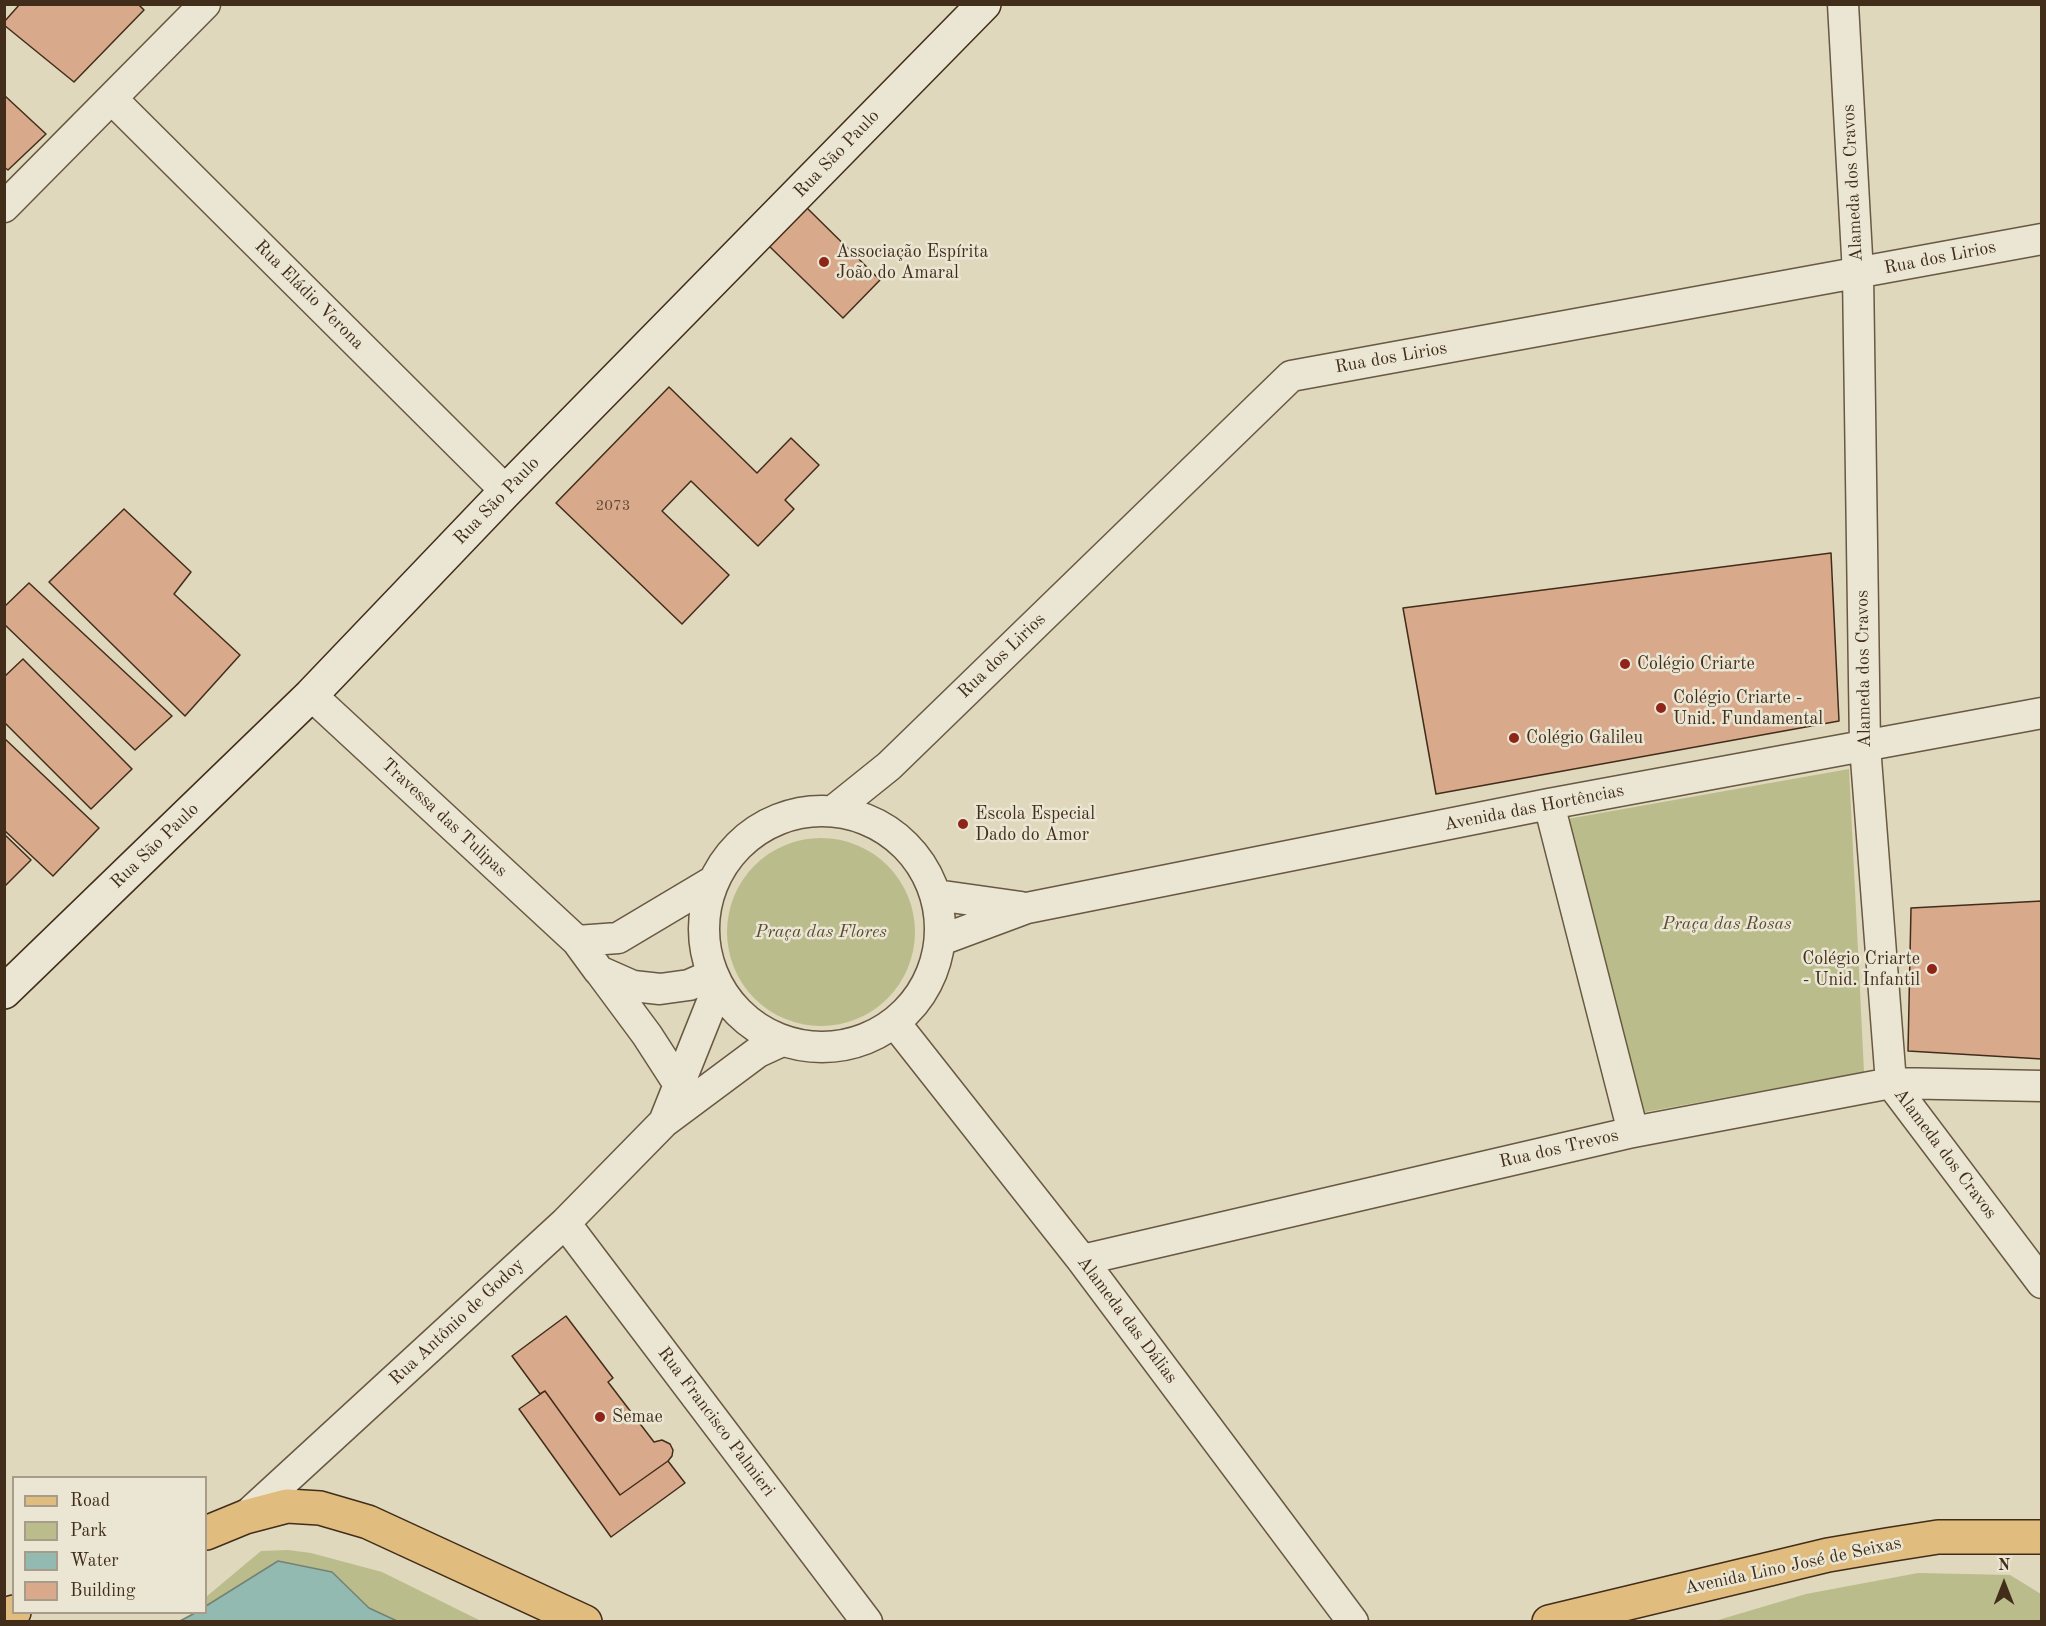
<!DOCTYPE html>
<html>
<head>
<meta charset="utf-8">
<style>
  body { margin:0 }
  #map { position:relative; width:2046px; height:1626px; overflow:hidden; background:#dfd8bc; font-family:"Old Standard TT",serif }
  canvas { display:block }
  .frame { position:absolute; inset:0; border:6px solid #422d1a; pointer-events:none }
  .legend { position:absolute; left:12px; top:1476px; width:195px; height:138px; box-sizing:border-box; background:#eae6d3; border:2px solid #a79c89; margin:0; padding:8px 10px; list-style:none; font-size:18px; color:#422d1a }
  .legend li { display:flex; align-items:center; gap:12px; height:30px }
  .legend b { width:30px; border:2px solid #a79c89 }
  .north { position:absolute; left:1974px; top:1554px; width:60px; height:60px; -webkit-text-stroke:4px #eae6d3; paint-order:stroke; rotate:0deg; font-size:16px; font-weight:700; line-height:24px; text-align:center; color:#422d1a }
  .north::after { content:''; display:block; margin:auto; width:21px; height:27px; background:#422d1a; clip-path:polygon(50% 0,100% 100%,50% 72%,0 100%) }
</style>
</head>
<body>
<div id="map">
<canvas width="2046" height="1626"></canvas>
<div class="frame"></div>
<ul class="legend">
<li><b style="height:8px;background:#e0bc7e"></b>Road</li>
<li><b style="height:16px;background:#babc8b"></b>Park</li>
<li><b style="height:16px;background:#93bab1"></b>Water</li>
<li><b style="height:16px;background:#d9a98b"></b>Building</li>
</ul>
<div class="north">N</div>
</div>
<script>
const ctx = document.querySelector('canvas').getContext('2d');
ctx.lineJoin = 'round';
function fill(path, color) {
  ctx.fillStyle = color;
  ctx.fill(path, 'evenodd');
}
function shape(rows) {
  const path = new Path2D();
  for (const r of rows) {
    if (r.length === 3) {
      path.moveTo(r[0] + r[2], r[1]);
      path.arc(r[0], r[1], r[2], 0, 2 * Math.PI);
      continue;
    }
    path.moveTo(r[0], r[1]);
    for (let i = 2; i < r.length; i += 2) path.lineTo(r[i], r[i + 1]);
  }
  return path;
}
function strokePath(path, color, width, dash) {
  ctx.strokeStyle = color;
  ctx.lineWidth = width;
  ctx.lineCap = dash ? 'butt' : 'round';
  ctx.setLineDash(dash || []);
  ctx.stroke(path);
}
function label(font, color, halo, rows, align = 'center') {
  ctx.font = font + ' "Old Standard TT",serif';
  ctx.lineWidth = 5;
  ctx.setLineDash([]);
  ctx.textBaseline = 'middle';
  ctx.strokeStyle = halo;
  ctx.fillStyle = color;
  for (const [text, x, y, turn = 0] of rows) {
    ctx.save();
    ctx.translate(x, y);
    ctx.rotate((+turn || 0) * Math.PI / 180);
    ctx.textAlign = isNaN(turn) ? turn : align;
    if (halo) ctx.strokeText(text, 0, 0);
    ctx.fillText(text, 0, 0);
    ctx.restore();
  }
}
fill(shape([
  [1849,769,1864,1072,1640,1113,1567,819],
  [821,932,94],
  [288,1550,311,1553,382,1572,481,1621,397,1621,369,1608,332,1572,278,1561,206,1606,206,1597,261,1551],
  [1918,1573,2010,1575,2041,1594,2041,1621,1715,1621,1806,1594]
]), '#babc8b');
const water = shape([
  [278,1561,332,1572,369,1608,397,1621,180,1621,195,1613,206,1612,206,1606,278,1561]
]);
fill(water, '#93bab1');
strokePath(water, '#738275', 1.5);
const building = shape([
  [20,4,138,4,144,10,74,82,4,25,4,22,20,4],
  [4,95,46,134,8,170,4,167,4,95],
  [806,207,880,280,843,318,768,245,806,207],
  [669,387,757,473,791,438,819,465,785,500,794,509,758,546,691,481,662,511,729,575,682,624,556,503,669,387],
  [124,509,191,572,174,594,240,655,185,716,49,582,124,509],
  [1831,553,1839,721,1436,794,1403,608,1831,553],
  [29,583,172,716,135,750,4,624,4,607,29,583],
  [23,659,132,769,91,809,4,722,4,677,23,659],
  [4,738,99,828,53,876,4,830,4,738],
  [4,834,31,860,4,887,4,834],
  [2042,901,2042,1059,1908,1051,1911,908,2042,901],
  [566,1316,613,1378,608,1382,654,1442,662,1440,670,1444,673,1450,672,1456,668,1461,620,1495,545,1391,540,1394,512,1356,566,1316],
  [545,1391,620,1495,668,1461,685,1483,611,1537,519,1409,545,1391]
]);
fill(building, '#d9a98b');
strokePath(building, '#422d1a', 1.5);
const street = shape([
  [1843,4,1858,274,1865,746,1891,1083,2042,1283],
  [112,99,506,491],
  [4,207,205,4],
  [311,695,577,941,599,971,633,986,660,989,689,985,712,975],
  [1549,804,1633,1132],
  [822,929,118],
  [833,811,889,766,1291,376,2042,239],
  [936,895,1021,907],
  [941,940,1027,908,1549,804,2042,713],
  [577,941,618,938,712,882],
  [601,973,647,1035,678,1083],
  [895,1023,1082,1260,1353,1622],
  [664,1122,718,987],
  [565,1223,867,1622],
  [1082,1260,1633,1132,1891,1083,2042,1086],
  [245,1517,565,1223,664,1122,758,1052,782,1041]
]);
const secondary = shape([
  [4,992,311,695,506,491,984,4]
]);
const primary = shape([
  [206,1533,245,1517,287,1506,320,1508,368,1522,585,1622],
  [4,1615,14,1612],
  [1549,1622,1828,1555,1887,1545,1938,1537,2042,1537]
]);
strokePath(street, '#695842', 33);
strokePath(secondary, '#422d1a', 36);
strokePath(primary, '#422d1a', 36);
strokePath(street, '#eae6d3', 30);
strokePath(secondary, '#eae6d3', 33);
strokePath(primary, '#e0bc7e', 33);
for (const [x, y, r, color] of [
  [824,262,6,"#8f2418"],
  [1625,664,6,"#8f2418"],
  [1661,708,6,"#8f2418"],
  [1514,738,6,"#8f2418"],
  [963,824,6,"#8f2418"],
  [1932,969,6,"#8f2418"],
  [600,1417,6,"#8f2418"]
]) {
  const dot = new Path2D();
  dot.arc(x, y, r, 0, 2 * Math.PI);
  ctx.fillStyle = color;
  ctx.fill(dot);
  strokePath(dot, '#eae6d3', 2);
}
label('15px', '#684c36', null, [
  ["2073",613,506]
]);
label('18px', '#422d1a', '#eae6d3', [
  ["Rua São Paulo",837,154,-46],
  ["Alameda dos Cravos",1853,183,-93],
  ["Rua dos Lirios",1940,258,-11],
  ["Rua Eládio Verona",309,295,45],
  ["Rua dos Lirios",1391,358,-10],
  ["Rua São Paulo",497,501,-46],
  ["Rua dos Lirios",1002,656,-44],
  ["Alameda dos Cravos",1864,669,-91],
  ["Avenida das Hortências",1534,808,-11],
  ["Travessa das Tulipas",444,818,43],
  ["Rua São Paulo",155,846,-44],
  ["Rua dos Trevos",1559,1149,-13],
  ["Alameda dos Cravos",1945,1154,53],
  ["Alameda das Dálias",1127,1320,53],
  ["Rua Antônio de Godoy",457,1322,-43],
  ["Rua Francisco Palmieri",716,1422,53],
  ["Avenida Lino José de Seixas",1793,1566,-12]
]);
label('18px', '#422d1a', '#eae6d3', [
  ["Associação Espírita",836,252],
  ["João do Amaral",836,273],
  ["Colégio Criarte",1637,664],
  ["Colégio Criarte -",1673,698],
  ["Unid. Fundamental",1673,719],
  ["Colégio Galileu",1526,738],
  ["Escola Especial",975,814],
  ["Dado do Amor",975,835],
  ["Colégio Criarte",1920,959,"right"],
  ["- Unid. Infantil",1920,980,"right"],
  ["Semae",612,1417]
], 'left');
label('italic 18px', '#5a4a31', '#eae6d3', [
  ["Praça das Rosas",1727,924],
  ["Praça das Flores",821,932]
]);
</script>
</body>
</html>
